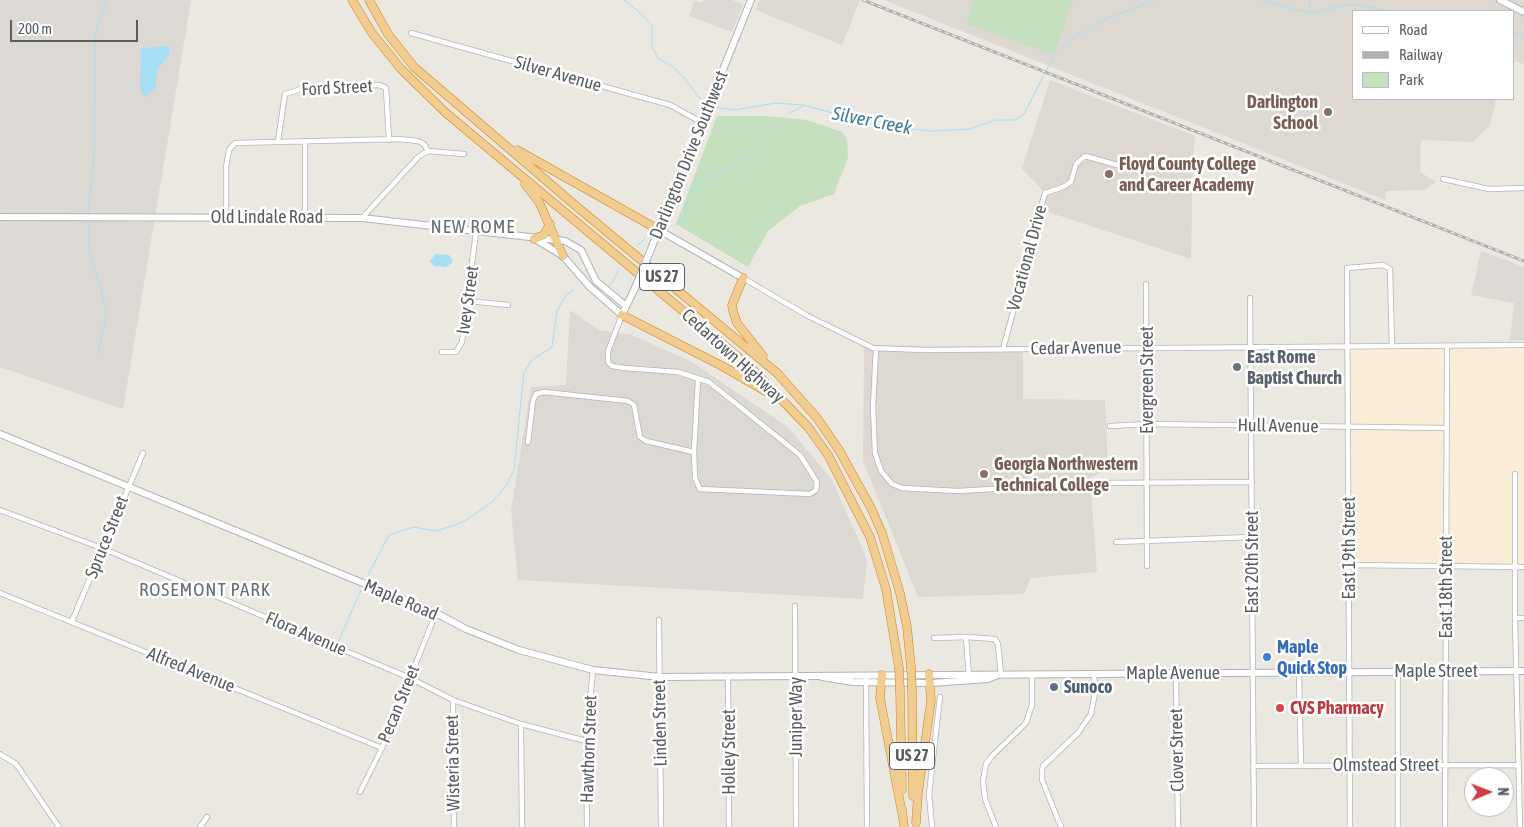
<!DOCTYPE html>
<html>
<head>
<meta charset="utf-8">
<style>
  body { margin:0 }
  #map { position:relative; width:1524px; height:827px; overflow:hidden; background:#ebe7e1; font-family:"Asap Condensed",sans-serif }
  canvas { display:block }
  .legend { position:absolute; left:1352px; top:10px; width:162px; height:90px; box-sizing:border-box; background:#fff; border:1px solid #bdbebf; margin:0; padding:6px 9px; list-style:none; font-size:15px; color:#595d60 }
  .legend li { display:flex; align-items:center; gap:10px; height:25px }
  .legend b { width:25px; border:1px solid #bdbebf }
  .north { position:absolute; left:1464px; top:767px; width:50px; height:50px; box-sizing:border-box; background:#fff; border:1px solid #bdbebf; border-radius:50%; rotate:89deg; font-size:14px; font-weight:700; line-height:20px; text-align:center; color:#595d60 }
  .north::after { content:''; display:block; margin:auto; width:18px; height:22px; background:#d63b44; clip-path:polygon(50% 0,100% 100%,50% 72%,0 100%) }
  .scale { position:absolute; left:10px; top:20px; width:128px; height:22px; box-sizing:border-box; border:2px solid #595d60; border-top:0; padding-left:6px; font-size:15px; line-height:18px; white-space:nowrap; color:#595d60; -webkit-text-stroke:4px #fff; paint-order:stroke }
</style>
</head>
<body>
<div id="map">
<canvas width="1524" height="827"></canvas>
<ul class="legend">
<li><b style="height:6px;background:#fff"></b>Road</li>
<li><b style="height:6px;background:#afb0b0"></b>Railway</li>
<li><b style="height:14px;background:#c4e0bf"></b>Park</li>
</ul>
<div class="north">N</div>
<div class="scale">200 m</div>
</div>
<script>
const ctx = document.querySelector('canvas').getContext('2d');
ctx.lineJoin = 'round';
function fill(path, color) {
  ctx.fillStyle = color;
  ctx.fill(path, 'evenodd');
}
function shape(rows) {
  const path = new Path2D();
  for (const r of rows) {
    path.moveTo(r[0], r[1]);
    for (let i = 2; i < r.length; i += 2) path.lineTo(r[i], r[i + 1]);
  }
  return path;
}
function strokePath(path, color, width, dash) {
  ctx.strokeStyle = color;
  ctx.lineWidth = width;
  ctx.lineCap = dash ? 'butt' : 'round';
  ctx.setLineDash(dash || []);
  ctx.stroke(path);
}
function label(font, color, halo, rows, align = 'center') {
  ctx.font = font + ' "Asap Condensed",sans-serif';
  ctx.lineWidth = 5;
  ctx.setLineDash([]);
  ctx.textBaseline = 'middle';
  ctx.strokeStyle = halo;
  ctx.fillStyle = color;
  for (const [text, x, y, turn = 0] of rows) {
    ctx.save();
    ctx.translate(x, y);
    ctx.rotate((+turn || 0) * Math.PI / 180);
    ctx.textAlign = isNaN(turn) ? turn : align;
    if (halo) ctx.strokeText(text, 0, 0);
    ctx.fillText(text, 0, 0);
    ctx.restore();
  }
}
fill(shape([
  [1347,347,1524,347,1524,565,1349,565]
]), '#f9edd7');
fill(shape([
  [0,0,191,0,123,409,0,367],
  [704,0,732,0,743,4,732,32,689,16,694,1,702,3],
  [1481,251,1524,267,1524,340,1510,340,1514,303,1471,295],
  [570,310,599,330,632,335,692,362,789,428,832,480,867,559,863,599,518,580,511,510,531,387,566,385]
]), '#dcd9d5');
fill(shape([
  [759,0,860,0,842,45,756,10],
  [884,0,1524,0,1524,64,1513,61,1513,11,1353,11,1353,99,1496,99,1490,125,1473,142,1421,140,1420,172,1436,182,1424,190,1386,191,1385,200],
  [1050,80,1195,136,1193,157,1191,259,1045,211,1045,193,1022,169],
  [864,345,1023,347,1023,399,1105,400,1108,470,1090,478,1097,572,1031,578,1024,594,918,597,863,461]
]), '#ddd9d2');
fill(shape([
  [974,0,1073,0,1054,55,966,24],
  [717,116,767,116,807,120,842,132,847,140,848,158,834,194,800,206,768,231,748,267,676,224]
]), '#c4e0bf');
fill(shape([
  [169,46,170,53,157,71,156,87,145,97,140,88,141,48],
  [435,254,449,255,453,262,446,267,434,266,430,261]
]), '#a6def6');
strokePath(shape([
  [624,0,640,13,652,26,652,46,658,58,673,67,684,78,705,105],
  [1262,0,1309,13,1351,4,1389,11],
  [1309,12,1310,0],
  [1513,33,1524,36],
  [711,107,735,110,776,103,803,105,881,126,933,131,970,129,995,120,1015,120,1024,114,1054,55,1073,38,1109,18,1155,0],
  [788,114,803,106],
  [88,214,94,155,95,41,98,23,107,0],
  [89,221,89,249,107,311,98,353],
  [674,226,685,218,688,197,695,186,755,153,764,145],
  [637,246,645,238],
  [609,285,613,282,619,268],
  [367,577,389,535,413,527,436,531,452,526,465,521,492,502,506,486,514,470,524,372,532,360,552,347,557,311,566,295,574,290],
  [338,642,361,590]
]), '#a6def6', 1);
const street = shape([
  [411,33,670,105,703,123],
  [278,141,285,94,304,88,380,85,386,88,389,140],
  [1443,179,1489,189,1524,188],
  [226,217,226,167,229,150,235,143,399,139,418,141,424,144,428,151],
  [305,218,305,142],
  [362,218,419,156,428,151,464,154],
  [743,278,808,316,873,348,924,350,1524,345],
  [1146,284,1147,566],
  [1250,298,1254,827],
  [469,301,508,305],
  [622,315,608,351,608,362,612,366,624,368,678,372,709,382,800,455,817,482,816,490,810,494,700,489,695,478,694,452,698,380],
  [876,348,873,407,875,453,881,471,892,484,902,488,958,491,1093,483,1252,482],
  [1003,349,1045,193,1063,187,1071,182,1076,164,1085,156,1139,171],
  [442,352,456,352,462,342,476,232],
  [1110,426,1148,424,1447,428],
  [528,442,533,401,536,394,544,392,628,401,634,405,640,437,646,441,694,452],
  [1515,474,1515,618,1520,827],
  [0,510,104,549,410,678,453,700,521,724,586,741],
  [1116,542,1252,537],
  [1349,565,1524,567],
  [0,593,382,748],
  [795,606,796,827],
  [1515,618,1524,618],
  [659,620,661,827],
  [72,621,143,453],
  [966,637,969,677],
  [934,638,966,637,995,639,998,644,1001,675],
  [1398,671,1398,827],
  [1299,672,1301,766],
  [1176,674,1178,827],
  [728,677,729,827],
  [866,679,867,827],
  [453,700,454,827],
  [521,724,522,827],
  [0,754,16,764,59,827],
  [1254,766,1519,765],
  [360,792,382,748,436,613],
  [200,827,207,817],
  [587,827,586,741,593,670],
  [932,827,929,794,940,697],
  [996,827,985,799,983,781,986,764,993,755,1026,723,1032,705,1032,674],
  [1061,827,1042,780,1042,771,1043,766,1078,733,1091,714,1095,693,1094,673],
  [1350,827,1347,268,1383,265,1390,269,1392,346],
  [1445,827,1447,346]
]);
const secondary = shape([
  [1500,0,1524,12],
  [0,217,362,218,565,241,581,250,596,281,626,306],
  [659,230,743,278],
  [537,240,563,256,590,287,622,315,635,288],
  [651,249,751,0],
  [0,434,436,613,466,629,519,650,593,670,660,677,1524,671],
  [822,677,853,682,931,683,988,679,998,675]
]);
const highway = shape([
  [352,0,372,33,401,69,446,113,750,367,808,427,828,455,870,537,886,589,899,668],
  [369,0,388,34,414,67,576,206,777,373,817,418,839,450,871,508,882,533,900,593,907,627,911,667],
  [517,150,659,230],
  [525,184,539,202,563,256],
  [534,239,544,235,550,224],
  [743,278,732,305,733,311,737,323,763,356],
  [622,315,722,366,774,396],
  [882,675,880,698,902,813],
  [912,690,913,796],
  [900,691,902,790],
  [902,809,904,827],
  [916,823,918,793,931,701,929,674]
]);
strokePath(street, '#b1b4b7', 6);
strokePath(secondary, '#b0b4b7', 8);
strokePath(highway, '#d57f17', 9);
strokePath(street, '#fff', 4.5);
strokePath(secondary, '#fff', 6);
strokePath(highway, '#f1cc91', 8);
const rail = shape([
  [863,0,1524,261]
]);
strokePath(rail, '#afb0b0', 3);
strokePath(rail, '#fff', 1, [4]);
const secondaryBridge = shape([
  [635,288,651,249]
]);
const highwayBridge = shape([
  [911,667,912,690],
  [899,668,900,691]
]);
strokePath(secondaryBridge, '#b0b4b7', 8, []);
strokePath(highwayBridge, '#d57f17', 9, []);
strokePath(secondaryBridge, '#fff', 6);
strokePath(highwayBridge, '#f1cc91', 8);
for (const [x, y, r, color] of [
  [1328,112,5,"#8d6e63"],
  [1109,174,5,"#8d6e63"],
  [1237,367,5,"#6b7280"],
  [984,474,5,"#8d6e63"],
  [1267,657,5,"#3f7fe0"],
  [1054,687,5,"#5c6f8a"],
  [1280,708,5,"#e0444e"]
]) {
  const dot = new Path2D();
  dot.arc(x, y, r, 0, 2 * Math.PI);
  ctx.fillStyle = color;
  ctx.fill(dot);
  strokePath(dot, '#fff', 2);
}
for (const [x, y, w] of [
  [662,277,45],
  [912,756,45]
]) {
  const box = new Path2D();
  box.roundRect(x - w / 2, y - 13.5, w, 27, 4);
  ctx.fillStyle = '#fff';
  ctx.fill(box);
  strokePath(box, '#595d60', 1);
}
label('bold 16px', '#595d60', null, [
  ["US 27",662,277],
  ["US 27",912,756]
]);
label('18px', '#595d60', '#fff', [
  ["Silver Avenue",558,74,16],
  ["Ford Street",337,88,-3],
  ["Darlington Drive Southwest",689,155,-68],
  ["Old Lindale Road",267,217],
  ["Vocational Drive",1027,258,-75],
  ["Ivey Street",468,300,-82],
  ["Cedar Avenue",1076,348,-1],
  ["Cedartown Highway",733,356,42],
  ["Evergreen Street",1147,380,-90],
  ["Hull Avenue",1278,426,1],
  ["Spruce Street",107,537,-68],
  ["East 19th Street",1349,548,-90],
  ["East 20th Street",1252,562,-90],
  ["East 18th Street",1446,587,-90],
  ["Maple Road",401,600,23],
  ["Flora Avenue",306,634,23],
  ["Alfred Avenue",191,670,22],
  ["Maple Street",1436,671],
  ["Maple Avenue",1173,673],
  ["Pecan Street",399,704,-68],
  ["Juniper Way",796,717,-90],
  ["Linden Street",660,723,-91],
  ["Hawthorn Street",589,749,-88],
  ["Clover Street",1177,750,-91],
  ["Holley Street",729,752,-90],
  ["Wisteria Street",453,763,-91],
  ["Olmstead Street",1386,765]
]);
label('bold 18px', '#785e54', '#fff', [
  ["Darlington",1318,102,"right"],
  ["School",1318,123,"right"],
  ["Floyd County College",1119,164],
  ["and Career Academy",1119,185],
  ["Georgia Northwestern",994,464],
  ["Technical College",994,485]
], 'left');
label('bold 18px', '#5b616d', '#fff', [
  ["East Rome",1247,357],
  ["Baptist Church",1247,378]
], 'left');
label('bold 18px', '#366cbe', '#fff', [
  ["Maple",1277,647],
  ["Quick Stop",1277,668]
], 'left');
label('bold 18px', '#4e5e75', '#fff', [
  ["Sunoco",1064,687]
], 'left');
label('bold 18px', '#be3a42', '#fff', [
  ["CVS Pharmacy",1290,708]
], 'left');
label('italic 19px', '#437b9c', '#fff', [
  ["Silver Creek",872,121,11]
]);
ctx.letterSpacing = '1px';
label('19px', '#6a6f72', '#fff', [
  ["NEW ROME",473,227],
  ["ROSEMONT PARK",205,590]
]);
ctx.letterSpacing = '0px';
</script>
</body>
</html>
